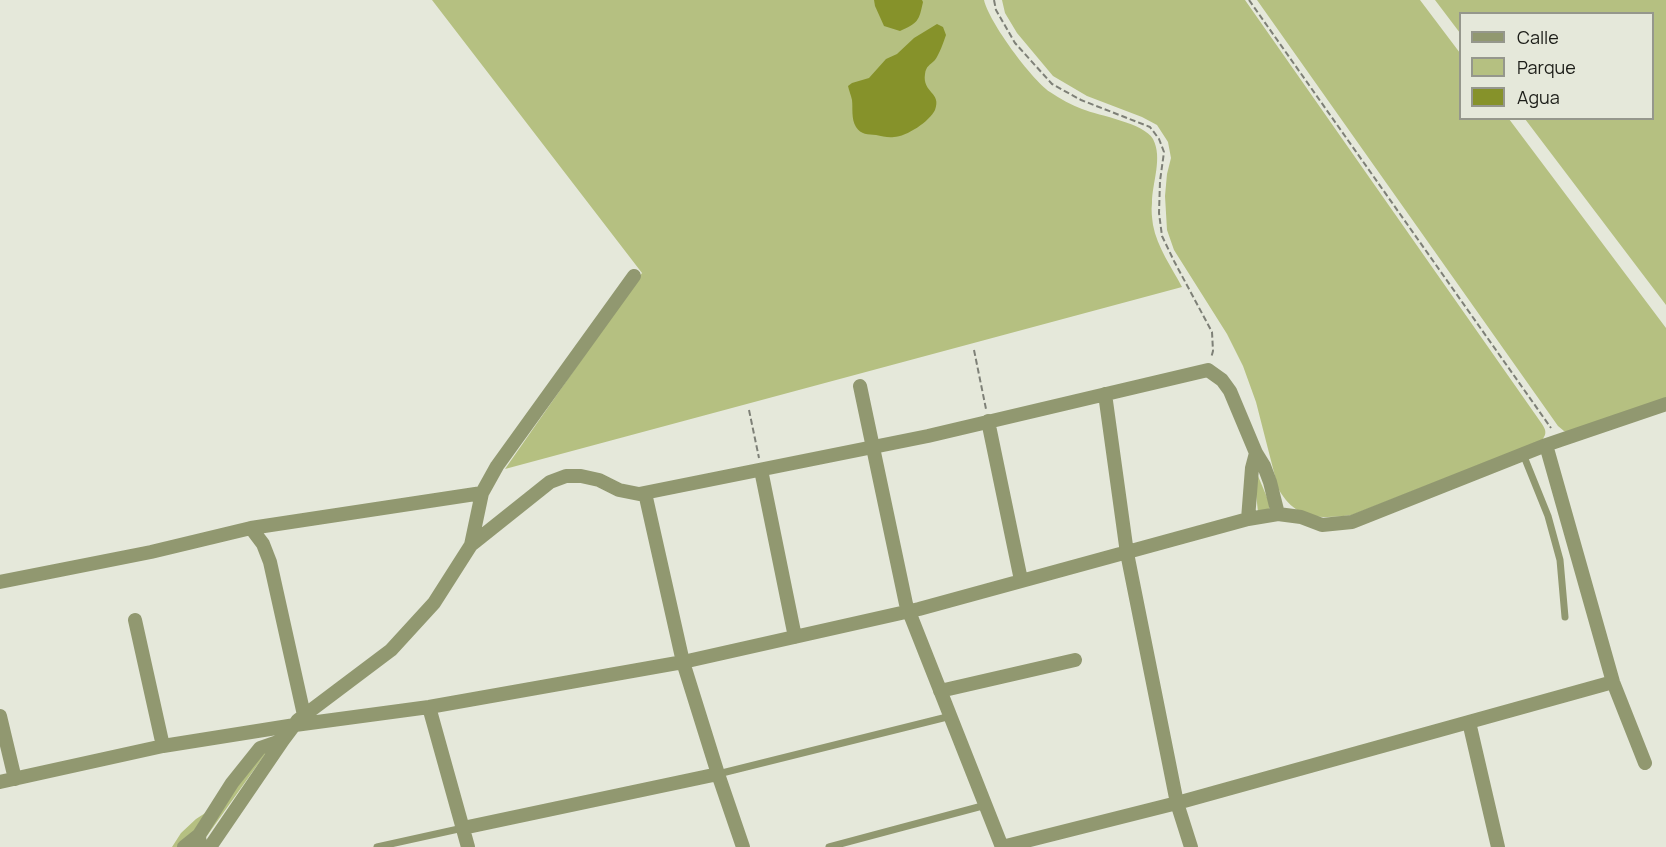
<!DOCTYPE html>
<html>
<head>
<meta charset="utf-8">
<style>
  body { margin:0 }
  #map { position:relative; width:1666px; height:847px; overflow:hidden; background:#e5e8da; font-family:Manrope,sans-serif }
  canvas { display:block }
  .legend { position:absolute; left:1459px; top:12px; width:195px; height:108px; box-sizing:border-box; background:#e5e8da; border:2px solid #95978c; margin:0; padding:8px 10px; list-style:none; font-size:18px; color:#1c1d18 }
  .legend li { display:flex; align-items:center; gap:12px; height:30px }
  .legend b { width:30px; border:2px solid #95978c }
</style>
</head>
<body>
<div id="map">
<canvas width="1666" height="847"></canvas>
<ul class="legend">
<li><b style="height:8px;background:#919870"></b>Calle</li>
<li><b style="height:16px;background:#b5c081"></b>Parque</li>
<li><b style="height:16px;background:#86922a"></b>Agua</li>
</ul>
</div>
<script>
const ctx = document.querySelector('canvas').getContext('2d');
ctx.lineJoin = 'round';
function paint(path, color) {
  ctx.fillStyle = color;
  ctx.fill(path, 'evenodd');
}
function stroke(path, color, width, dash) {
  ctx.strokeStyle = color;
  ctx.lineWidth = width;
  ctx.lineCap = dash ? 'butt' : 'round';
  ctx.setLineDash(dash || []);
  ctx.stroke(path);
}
const green = new Path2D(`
  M432,0H984C989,22 1031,79 1050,92C1060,99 1072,105 1082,109C1100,116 1144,123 1153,139C1163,158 1152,183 1152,203C1151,210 1152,218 1153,225C1157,247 1172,268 1182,287L505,469L642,273Z
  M1002,0H1245L1542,424C1546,430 1547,434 1542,440L1352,515C1320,519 1295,520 1278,488L1256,402L1243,366L1227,334L1174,250L1167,230L1165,196L1167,174L1171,158L1168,142L1157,125L1142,117L1087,96L1053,76L1017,33L1005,13Z
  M1257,0H1420L1460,53V118L1509,119L1666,328V399L1568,432L1564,431L1558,426Z
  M1435,0H1666V305L1525,119L1652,118V14H1460V33Z
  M1254,475L1258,476L1269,502V509L1258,512Z
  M273,743L199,847H172L181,833L196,819L213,808Z`);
const water = new Path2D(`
  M874,0H922L923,2C919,21 918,23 900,31L884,26L875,6Z
  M937,24L943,27L946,35C944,41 939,55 935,60C930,65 926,66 925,74C922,93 942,92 935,110C930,121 906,137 894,137C888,138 882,136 876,135C868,134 861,135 856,127C851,119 853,108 852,100C851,95 849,91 848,86L852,83L869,78L886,59L897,54L914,38Z`);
const path = new Path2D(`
  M994,0L996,10L1015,43L1052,84L1081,100L1150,127L1159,139L1164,152L1160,181L1159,213L1162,236L1174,261L1212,332L1213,351L1211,358
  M1249,0L1551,428
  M974,350L986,409
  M749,410L759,458`);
const lane = new Path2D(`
  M1523,454L1548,516L1560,560L1565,617
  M718,774L951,716
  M377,847L463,828
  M829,847L986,805`);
const street = new Path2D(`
  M860,386L906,604L1002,847
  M1105,394L1127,553L1177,803L1191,847
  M988,421L1021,580
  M1546,445L1613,682L1645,763
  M761,470L795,637
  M645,493L683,662L718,774L743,847
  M1248,519L1252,468L1256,453
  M251,528L263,544L270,562L304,715
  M471,545L550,482L566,476H581L599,480L619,490L639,494L928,436L1208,370L1222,380L1230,391L1256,453L1264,466L1270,482L1278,514
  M0,582L151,552L251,528L482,493
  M135,620L163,746
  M940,691L1075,660
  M429,707L468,847
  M0,716L15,779
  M1469,722L1498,847
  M0,782L163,746L295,725L429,707L683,662L919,609L1248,519L1278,514L1301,517L1322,525L1352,522L1546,445L1666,404
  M463,828L718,774
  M184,847L199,835
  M200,847L199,835L232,783L260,748L283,740
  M210,847L283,740L298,720L391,650L434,603L471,545L482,493L497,466L634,276
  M1002,847L1177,803L1613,682`);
paint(green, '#b5c081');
paint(water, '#86922a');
stroke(path, '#7e8077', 2, [6, 3]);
stroke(lane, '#919870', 7);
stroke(street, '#919870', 14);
</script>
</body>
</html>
